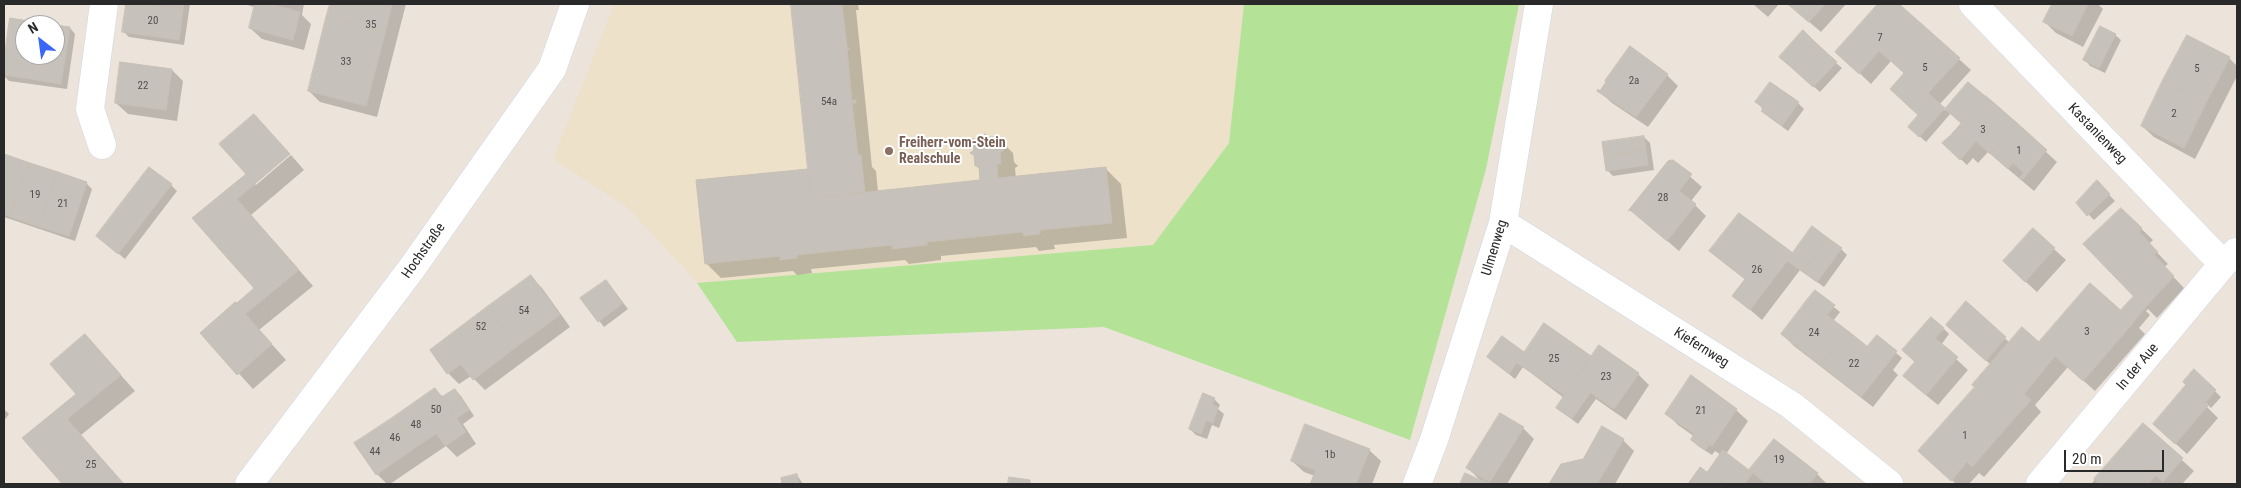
<!DOCTYPE html>
<html>
<head>
<meta charset="utf-8">
<style>
  body { margin:0 }
  #map { position:relative; width:2241px; height:488px; overflow:hidden; background:#ece4db; font-family:"Roboto Condensed",sans-serif }
  canvas { display:block }
  .frame { position:absolute; inset:0; border:5px solid #292929; pointer-events:none }
  .north { position:absolute; left:15px; top:15px; width:50px; height:50px; box-sizing:border-box; background:#fff; border:1px solid #a9a9a9; border-radius:50%; rotate:330deg; font-size:14px; font-weight:700; line-height:20px; text-align:center; color:#292929 }
  .north::after { content:''; display:block; margin:auto; width:18px; height:22px; background:#3a66f9; clip-path:polygon(50% 0,100% 100%,50% 72%,0 100%) }
  .scale { position:absolute; left:2064px; top:450px; width:100px; height:22px; box-sizing:border-box; border:2px solid #292929; border-top:0; padding-left:6px; font-size:15px; line-height:18px; white-space:nowrap; color:#292929; -webkit-text-stroke:4px #fff; paint-order:stroke }
</style>
</head>
<body>
<div id="map">
<canvas width="2241" height="488"></canvas>
<div class="frame"></div>
<div class="north">N</div>
<div class="scale">20 m</div>
</div>
<script>
const ctx = document.querySelector('canvas').getContext('2d');
ctx.lineJoin = 'round';
function paint(path, color) {
  ctx.fillStyle = color;
  ctx.fill(path, 'evenodd');
}
function stroke(path, color, width, dash) {
  ctx.strokeStyle = color;
  ctx.lineWidth = width;
  ctx.lineCap = dash ? 'butt' : 'round';
  ctx.setLineDash(dash || []);
  ctx.stroke(path);
}
function write(font, color, halo, rows, align = 'center') {
  ctx.font = font + ' "Roboto Condensed",sans-serif';
  ctx.lineWidth = 4;
  ctx.setLineDash([]);
  ctx.textBaseline = 'middle';
  ctx.strokeStyle = halo;
  ctx.fillStyle = color;
  for (const [text, x, y, turn = 0] of rows) {
    ctx.save();
    ctx.translate(x, y);
    ctx.rotate((+turn || 0) * Math.PI / 180);
    ctx.textAlign = isNaN(turn) ? turn : align;
    if (halo) ctx.strokeText(text, 0, 0);
    ctx.fillText(text, 0, 0);
    ctx.restore();
  }
}
const education = new Path2D(`
  M614,4H1244L1229,143L1153,245L697,283L628,208L553,159Z`);
const green = new Path2D(`
  M1244,4H1519L1486,169L1410,440L1104,327L737,342L697,283L1153,245L1229,143Z`);
const shadow = new Path2D(`
  M127,4H190L184,45L129,37L123,31Z
  M245,4H304L302,15L311,24L304,50L262,39L250,28L256,8Z
  M331,4H406L377,117L320,102L309,91Z
  M792,4H863L858,5L859,10H856L872,167L876,171L878,192L982,181L981,170L976,166L988,138H998L1013,153L1014,162L1018,166L1015,168L1016,178L1106,169L1121,184L1127,238L1054,245L1055,249L1039,251L1036,247L941,256V260L909,264L905,260L811,269L812,273L797,275L793,271L721,278L706,263L698,181L809,170Z
  M1753,4H1779L1768,17Z
  M1788,4H1846L1821,32Z
  M1880,4H1898L1971,70L1939,105L1945,110L1968,84L1986,97L2057,162L2034,191L1988,152L1978,163L1973,158L1967,165L1944,143L1962,123L1951,113L1926,142L1915,132L1919,115L1903,100L1905,74L1891,61L1871,84L1837,52Z
  M2053,4H2098L2103,9L2083,47L2056,33L2044,21Z
  M11,19L49,25H25V55H55V26L70,28L75,34L67,89L9,81L4,76Z
  M2115,35L2121,40L2105,73L2090,66L2085,60Z
  M2229,58L2237,66V76L2195,159L2154,137L2142,126Z
  M1787,63H1836L1842,68L1820,92Z
  M172,70L183,81L177,121L128,114L116,103Z
  M1667,75L1678,86L1648,127L1612,103L1600,92Z
  M1757,102L1798,103L1804,109L1788,131L1769,117Z
  M1644,137L1650,143L1654,170L1613,176L1607,170Z
  M4,155L86,183L92,189L75,241L4,217Z
  M291,155L304,170L251,215L313,286L259,330L286,360L253,389L202,333L256,288L194,218L254,183L256,185Z
  M1672,161L1702,187L1691,201L1706,216L1679,251L1630,209L1643,192L1644,193Z
  M2097,182L2115,201L2094,220L2077,203Z
  M171,185L177,191L125,259L97,236Z
  M2121,209L2153,240L2149,244L2168,264L2164,267L2184,288L2157,318L2148,309L2146,311L2150,315L2139,328L2145,334L2095,391L2068,367L2035,405L2041,412L1984,477L1979,473L1969,484H1956L1920,451L1976,388L1991,365L1948,325L1966,303L2010,343L2039,344L2126,316L2135,296Z
  M2033,230L2066,260L2037,292L2016,273Z
  M1841,249L1847,255L1824,287L1800,270L1762,320L1734,296L1746,280L1711,251L1793,255Z
  M531,277L542,288L570,327L485,390L471,376L459,384L448,373Z
  M606,281L628,309L604,327L582,299Z
  M1815,292L1840,312L1833,321L1868,349L1877,337L1902,358L1893,370L1898,375L1873,407L1794,346L1782,334Z
  M1544,325L1592,357L1638,374L1649,385L1626,420L1596,399L1578,424L1557,408L1564,398L1523,367L1515,379L1488,357L1502,338L1525,353Z
  M1944,329L1949,334L1941,345L1968,370L1938,405L1916,387L1917,362L1909,356Z
  M85,335L135,391L81,435L124,484H64L24,438L78,394Z
  M2194,371L2221,397L2211,408L2204,401L2203,403L2218,418L2187,454L2154,424L2188,385Z
  M435,389L444,398L455,390L461,396L474,416L463,424L476,444L457,457L446,446L390,484H387L377,474Z
  M1718,397L1736,410L1748,421L1726,454L1749,471L1817,474L1827,484H1689L1701,469L1707,474L1721,455L1715,451L1712,455L1698,446L1692,440L1695,437L1678,425L1666,413Z
  M1214,399L1220,405L1218,409L1224,414L1219,428L1212,425L1207,439L1196,435L1190,429Z
  M4,409L9,414L4,421Z
  M2143,425L2194,471L2182,484H2091Z
  M1523,428L1534,439L1507,484H1461L1465,475L1481,481L1467,467Z
  M1623,440L1634,451L1615,484H1551L1562,465L1584,461Z
  M1369,450L1381,461L1372,484H1312L1315,476L1304,472L1292,461Z
  M797,475L803,484H783L782,479Z`);
const building = new Path2D(`
  M126,4H145L183,9L179,40L122,32Z
  M145,4H184L183,9Z
  M255,4H270L300,12L293,40L249,28Z
  M330,4H392L385,33L326,18Z
  M791,4H842L847,47L850,49H847L852,101L856,100V103H852L858,155H861L865,193L811,198Z
  M1788,4H1825L1809,22Z
  M1878,4H1899L1924,26L1892,62L1879,51L1859,74L1835,52Z
  M2052,4H2088L2072,36L2043,22Z
  M10,18L41,23L40,25H25V55H36L32,79L4,75V59Z
  M326,18L385,33L366,106L308,91Z
  M41,23L70,27L61,84L32,79L36,55H55V25H40Z
  M1924,26L1960,58L1928,93L1933,98L1918,115L1890,89L1904,73L1892,62Z
  M2100,26L2116,34L2099,68L2083,60Z
  M1803,30L1815,42L1792,68L1779,57Z
  M2187,35L2230,57L2206,103L2163,80Z
  M1815,42L1837,62L1813,87L1792,68Z
  M1630,46L1668,74L1636,117L1597,91L1598,89L1600,91L1606,82L1605,81Z
  M120,62L172,69L166,110L115,103Z
  M2163,80L2206,103L2184,148L2141,126Z
  M1770,82L1799,102L1782,126L1761,111L1764,108L1755,102Z
  M1968,82L1985,96L1982,100L1980,97L1969,108L1972,111L1961,123L1945,109Z
  M1986,96L2017,123L1990,154L1976,141L1966,153L1949,137L1972,111L1969,108L1980,97L1982,100Z
  M1933,98L1945,108L1919,137L1908,127Z
  M254,114L290,154L237,199L263,229L229,260L192,218L246,174L219,144Z
  M2017,123L2047,150L2022,180L2019,178L2024,173L2013,163L2008,169L1990,153Z
  M985,134L989,137H999L1000,147L1004,150L1000,153L1001,164H997L998,178L1106,167L1112,223L1040,230V234L1024,236L1023,232L927,242V245L892,249V245L797,255V258L780,260V256L705,264L696,180L808,169L811,198L980,180L979,166H975L974,155L970,153L974,150L972,139L982,138Z
  M1644,136L1646,150L1604,156L1602,142Z
  M1949,137L1966,153L1960,160L1942,143Z
  M1646,150L1648,165L1606,171L1604,156Z
  M4,154L30,163L11,217L4,214Z
  M1673,160L1692,174L1679,191L1696,204L1667,241L1630,210L1628,211L1668,161Z
  M30,163L58,172L40,227L11,217Z
  M149,167L172,184L118,254L96,236Z
  M58,172L87,182L69,236L40,227Z
  M2097,180L2110,194L2087,216L2076,203Z
  M2121,208L2142,228L2139,232L2158,252L2154,255L2174,276L2145,308L2083,244Z
  M1739,213L1793,253L1750,310L1732,296L1745,279L1709,251Z
  M1812,226L1828,238L1803,272L1787,261Z
  M2033,228L2055,248L2025,282L2003,261Z
  M263,229L299,270L245,314L272,344L237,375L200,333L235,302L237,303L254,288L229,260Z
  M1828,238L1842,248L1817,282L1803,272Z
  M531,275L560,315L516,347L487,307Z
  M606,280L623,303L598,322L580,298Z
  M2090,283L2134,322L2083,381L2039,342Z
  M1815,290L1835,305L1827,315L1807,300Z
  M2134,296L2145,308L2134,321L2121,310Z
  M1807,300L1848,331L1821,366L1781,334Z
  M1966,301L2006,337L1986,361L1946,325Z
  M487,307L516,347L473,380L461,364L447,374L430,350Z
  M1931,317L1944,328L1915,362L1902,350Z
  M1544,323L1591,356L1564,395L1517,363Z
  M2022,327L2055,356L2024,394L1990,364Z
  M1848,331L1888,363L1861,397L1821,366Z
  M85,334L121,375L67,419L93,449L59,480L22,438L76,394L50,364Z
  M1877,335L1897,351L1888,363L1867,347Z
  M1502,336L1524,352L1509,374L1487,357Z
  M1935,338L1958,357L1926,395L1903,376Z
  M1599,345L1639,373L1614,409L1574,381Z
  M1990,364L2031,400L2012,421L1972,385Z
  M2194,369L2216,390L2205,403L2183,382Z
  M1691,375L1737,409L1712,446L1665,414Z
  M1574,381L1590,393L1572,419L1556,408Z
  M2186,385L2208,406L2175,444L2153,424Z
  M435,388L466,432L445,446L415,402Z
  M1974,388L2012,421L1972,467L1967,462L1951,481L1918,451Z
  M455,389L469,410L457,418L442,397Z
  M1203,393L1215,398L1212,405L1218,407L1213,423L1206,420L1201,434L1189,429Z
  M415,402L437,433L416,447L395,416Z
  M1500,413L1524,427L1490,482L1466,468Z
  M395,416L416,447L396,461L374,430Z
  M2143,423L2183,458L2163,482L2123,446Z
  M1305,424L1370,449L1356,484H1310L1316,470L1291,461Z
  M1602,426L1624,439L1597,484H1549L1561,464L1583,459Z
  M374,430L396,461L376,475L354,443Z
  M1694,434L1709,445L1705,450L1691,440Z
  M1774,439L1818,473L1809,484H1767L1749,470Z
  M2123,446L2156,475L2148,484H2100L2094,479Z
  M93,449L124,484H62L59,480Z
  M1723,450L1737,461L1719,484H1688L1700,467L1707,472Z
  M1737,461L1753,473L1744,484H1719Z
  M1465,473L1478,479L1491,484H1460Z
  M797,474L799,484H782L781,478Z
  M1009,477L1030,480V484H1008Z`);
const minor = new Path2D(`
  M1973,4L2223,264
  M102,145L90,109L104,4
  M1503,223L1791,405L1889,484
  M249,484L412,268L552,69L575,4
  M1417,484L1434,440L1503,223L1539,4
  M2040,484L2223,264L2236,252`);
const markers = [
  [889,151,5,"#8d6e63"]
];
const numberNames = [
  ["20",153,21],
  ["35",371,25],
  ["7",1880,38],
  ["33",346,62],
  ["5",1925,68],
  ["5",2197,69],
  ["2a",1634,81],
  ["22",143,86],
  ["54a",829,102],
  ["2",2174,114],
  ["3",1983,130],
  ["1",2019,151],
  ["19",35,195],
  ["28",1663,198],
  ["21",63,204],
  ["26",1757,270],
  ["54",524,311],
  ["52",481,327],
  ["3",2087,332],
  ["24",1814,333],
  ["25",1554,359],
  ["22",1854,364],
  ["23",1606,377],
  ["50",436,410],
  ["21",1701,411],
  ["48",416,425],
  ["1",1965,436],
  ["46",395,438],
  ["44",375,452],
  ["1b",1330,455],
  ["19",1779,460],
  ["25",91,465]
];
const streetNames = [
  ["Kastanienweg",2097,134,46],
  ["Ulmenweg",1495,248,-73],
  ["Hochstraße",424,251,-55],
  ["Kiefernweg",1701,348,32],
  ["In der Aue",2138,367,-50]
];
const educationNames = [
  ["Freiherr-vom-Stein",899,143],
  ["Realschule",899,159]
];
paint(education, '#ede1ca');
paint(green, '#b4e297');
paint(shadow, '#0003');
paint(building, '#c7c1bb');
stroke(building, '#c7c0b5', 1);
stroke(minor, '#d0d5e2', 29);
stroke(minor, '#fff', 28);
for (const [x, y, r, color] of markers) {
  const dot = new Path2D();
  dot.arc(x, y, r, 0, 2 * Math.PI);
  ctx.fillStyle = color;
  ctx.fill(dot);
  stroke(dot, '#fff', 2);
}
write('11px', '#504f4e', null, numberNames);
write('14px', '#292929', '#fff', streetNames);
write('bold 14px', '#785e54', '#fff', educationNames, 'left');
</script>
</body>
</html>
